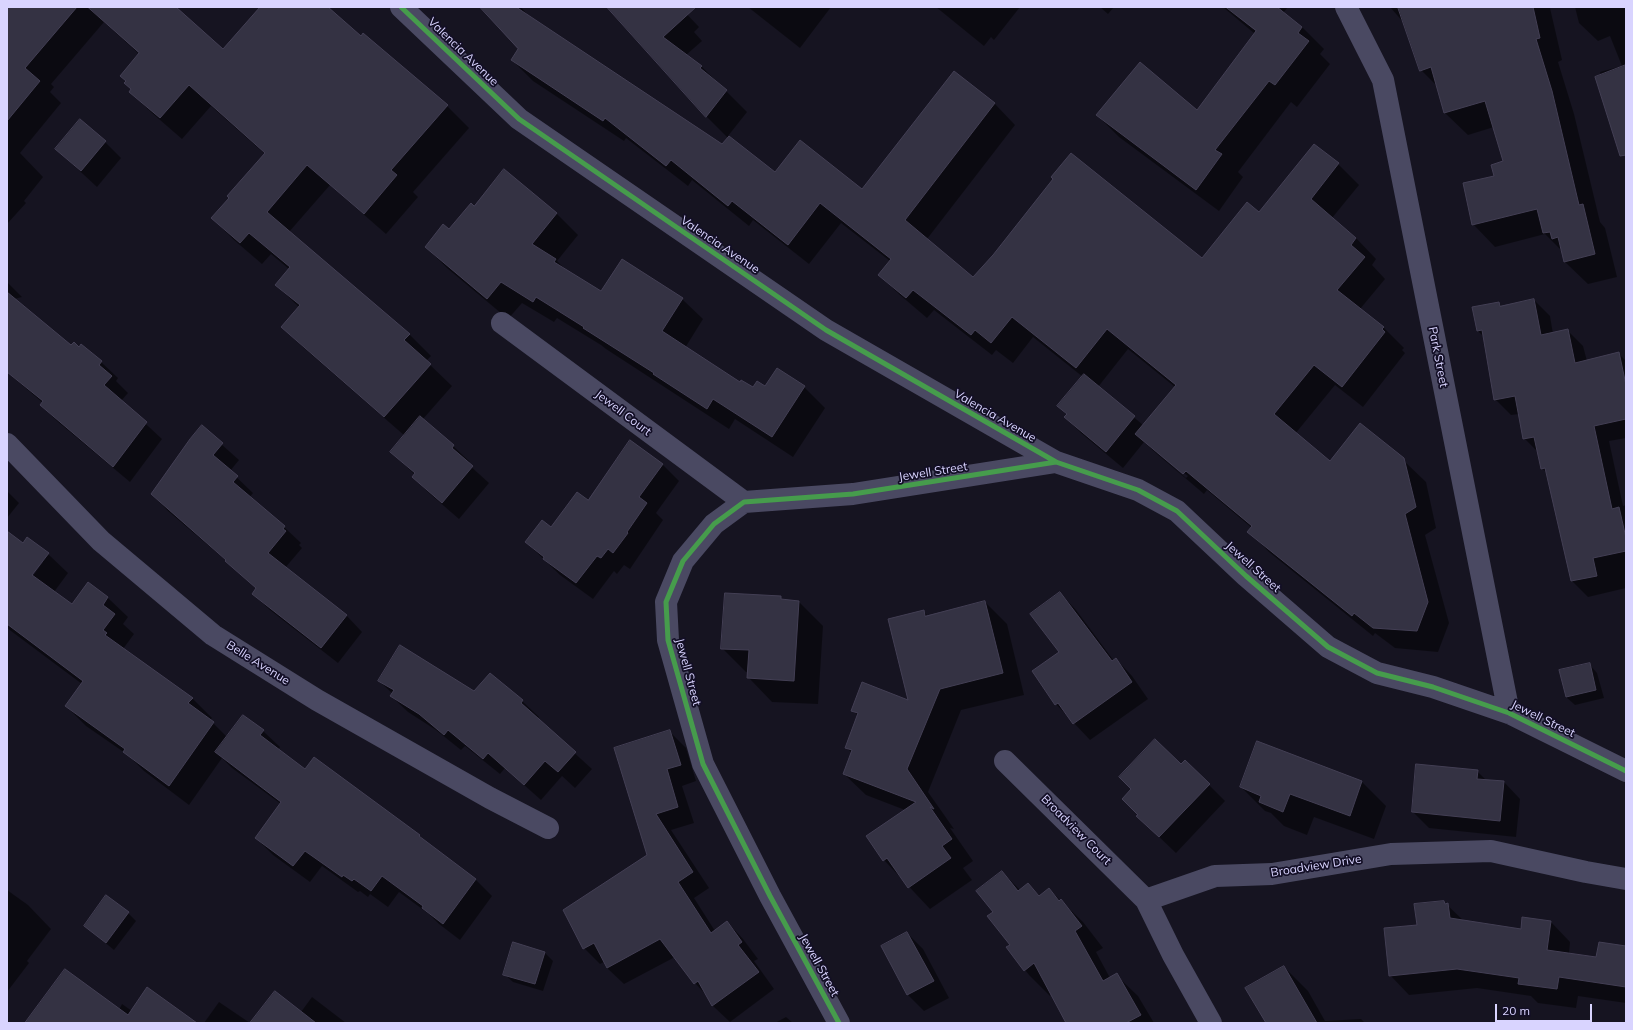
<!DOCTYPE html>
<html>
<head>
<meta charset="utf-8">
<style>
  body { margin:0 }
  #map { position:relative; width:1633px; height:1030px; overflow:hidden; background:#161421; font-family:Mulish,sans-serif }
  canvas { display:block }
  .frame { position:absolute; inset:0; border:8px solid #d9d4ff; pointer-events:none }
  .scale { position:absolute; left:1495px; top:1004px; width:97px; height:18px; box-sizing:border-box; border:2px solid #d9d4ff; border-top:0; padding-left:5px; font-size:12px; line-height:14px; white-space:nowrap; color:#d9d4ff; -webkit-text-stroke:3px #130f26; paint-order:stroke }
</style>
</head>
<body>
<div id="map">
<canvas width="1633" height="1030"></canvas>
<div class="frame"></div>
<div class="scale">20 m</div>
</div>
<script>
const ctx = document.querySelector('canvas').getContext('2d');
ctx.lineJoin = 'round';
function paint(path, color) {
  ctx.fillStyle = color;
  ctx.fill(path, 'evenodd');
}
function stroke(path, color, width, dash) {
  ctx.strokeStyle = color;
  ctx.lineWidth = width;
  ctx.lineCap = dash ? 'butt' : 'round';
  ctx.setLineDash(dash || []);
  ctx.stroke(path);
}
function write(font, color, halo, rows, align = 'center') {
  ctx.font = font + ' Mulish,sans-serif';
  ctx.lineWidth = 3.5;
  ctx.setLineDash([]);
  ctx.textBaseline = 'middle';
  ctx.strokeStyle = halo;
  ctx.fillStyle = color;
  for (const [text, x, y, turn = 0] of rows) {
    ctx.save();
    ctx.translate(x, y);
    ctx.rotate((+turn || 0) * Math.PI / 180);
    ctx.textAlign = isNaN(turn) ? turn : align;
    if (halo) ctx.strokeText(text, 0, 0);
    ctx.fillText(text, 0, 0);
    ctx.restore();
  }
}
const shadow = new Path2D(`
  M15,7H175L223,50L262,7H327L361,37L363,34L447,106L469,128L413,192L418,197L386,234L330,185L289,232L409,334L431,356L426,361L452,386L423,419L453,446L470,462L468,464L489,483L459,519L429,493L413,477L415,475L392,452L405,436L304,348L282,327L299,307L276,285L289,269L271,254L262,264L234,240L212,218L230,198L265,154L211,106L182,139L152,113L130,92L132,90L139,54L104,22L51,84L54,87L50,92L61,103L20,153L43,177L24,201L26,203L7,224V16Z
  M481,7H521L530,18L722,146L728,138L706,116L608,7H680L699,27L694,32L702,41L686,55L701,66L747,112L728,136L776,174L863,191L954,73L995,104L1015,125L927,239L973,279L1203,259L1259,213L1314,145L1338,164L1359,185L1332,218L1356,238L1376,259L1372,265L1385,279L1360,309L1383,327L1404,348L1402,350L1405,353L1363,407L1335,385L1295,434L1330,462L1404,461L1426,482L1436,528L1425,535L1449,623L1438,652L1395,648L1375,633L1373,636L1269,552L1249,531L1252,528L1207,490L1204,494L1157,454L1144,442L1123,468L1081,433L1065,417L1067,415L1059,406L1083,377L1033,337L1013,363L996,350L992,355L934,310L927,318L900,295L879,275L890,261L841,223L809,264L753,220L749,226L692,180L688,186L626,138L624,141L533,81L512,60L519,49ZM1128,349L1175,387L1143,425L1098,387ZM1157,451L1188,476L1186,478L1157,453Z
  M748,7H831L800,48Z
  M936,7H1020L994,40L991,37L984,46Z
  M1100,7H1114L1108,14Z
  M1223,7H1288L1283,13L1302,27L1324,49L1320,54L1330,64L1297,107L1291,102L1238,172L1243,177L1219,211L1119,137L1097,115L1197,111L1255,34Z
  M1390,7H1548L1550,8L1562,60L1558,62L1574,114L1600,222L1605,228L1617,277L1588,284L1565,262L1563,252L1545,234L1495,247L1473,224L1495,176L1504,162L1494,127L1468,135L1445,113L1438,87L1421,70L1404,23Z
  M1575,7H1626V133L1600,72L1622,66L1610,36L1598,41L1579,23Z
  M105,142L121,158L97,187L56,149Z
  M504,171L557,214L578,235L557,261L567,271L602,293L682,299L703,319L685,348L740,383L753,388H765L777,369L804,387L825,408L793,457L735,419L729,429L606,349L601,345L557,318L554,322L522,303L508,319L447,268L426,247L450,230L474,207Z
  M7,282L22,297L14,299L71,346L79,348L81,346L101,362L118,378L116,381L128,393L121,401L162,439L130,482L57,421L41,405L43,403L7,372Z
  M1534,300L1550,316L1553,334L1567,330L1583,346L1587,361L1618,353L1626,361V438L1609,441L1623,506L1626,505V588L1588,597L1572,581L1547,473L1542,468L1539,453L1524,438L1519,414L1511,415L1495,399L1484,337L1478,331L1473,307L1499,303L1503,307Z
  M202,427L239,460L230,471L253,493L249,498L284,527L301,543L299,545L302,548L285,568L346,615L362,632L338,663L270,610L253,594L257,589L229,563L168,511L152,494Z
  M662,464L679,481L656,513L663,520L630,569L624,565L617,574L614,571L593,599L560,575L526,542L551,528L588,501Z
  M7,491L19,503L7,518Z
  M7,532L23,544L48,554L68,573L54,592L72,606L88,584L108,598L128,617L123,624L134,634L123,649L192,698L212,718L210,720L227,737L243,716L263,731L280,747L278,750L306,770L314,759L420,836L429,845L476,880L492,896L460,940L439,924L429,914L399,892L388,907L370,894L368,897L360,891L358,892L322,866L310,882L273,855L256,838L281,804L232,768L222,758L189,805L144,771L128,755L86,726L66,706L82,684L7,628ZM42,561L43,562L30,580L28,579Z
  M1060,593L1076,610L1114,661L1116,659L1132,676L1148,699L1090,740L1056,704L1060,652Z
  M780,597L784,601L799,602L823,626L818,704L772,702L749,678V672H746L722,648Z
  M985,602L1007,624L1024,695L961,710L928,792L954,829L950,828L973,861L963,868L972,880L930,909L884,860L905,810L866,795L844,774L852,753L846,747L858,716L853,710L910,702L923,611L928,616Z
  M1589,664L1597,673L1604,698L1575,705L1566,697Z
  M379,681L474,693L522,701L539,717L537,719L592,769L575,788L562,776L541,800L505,768L500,774L465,746L461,750L436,730L408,712L391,696L393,694Z
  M669,731L686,748L696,781L682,786L694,823L671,830L709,888L694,898L715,931L727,922L743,939L758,959L754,961L774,989L730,1022L713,1006L708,997L695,983L675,957L624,984L607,968L604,962L600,964L584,948L649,855Z
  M1258,743L1362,782L1386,806L1374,839L1314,817L1307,835L1284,826L1271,813L1265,811L1241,787Z
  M1181,766L1209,785L1225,801L1176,853L1154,832Z
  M1477,771L1487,781L1504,782L1520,799L1516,837L1429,828L1413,812Z
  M1002,872L1020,890L1028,884L1040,896L1049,889L1061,901L1083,922L1103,948L1096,952L1110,978L1116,975L1138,996L1154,1023H1067L1051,993L1050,996L1029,975L1008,948L1011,945L994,912Z
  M7,890L28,905L51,929L27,961L29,963L7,992Z
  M1444,902L1465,922L1522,930L1523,918L1551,922L1570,942L1569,954L1597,958L1626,947V1003L1578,996L1576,1008L1538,1003L1531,996L1477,988L1409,995L1390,975L1418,926Z
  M128,913L136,921L114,950L85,926Z
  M907,933L923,949L949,998L924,1011L908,995L882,947Z
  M545,953L553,961L543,991L513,982L504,974Z
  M1284,967L1308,991L1325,1021L1361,1019L1365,1023H1267Z
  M312,997L346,1023H252L301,1012Z
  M219,1002L250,1023H204Z
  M122,1004L132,1011L195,1023H31L119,1010Z
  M786,1017L793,1023H775Z`);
const building = new Path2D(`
  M7,7H77L25,68L40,81L7,121Z
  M88,7H176L223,49L260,7H328L361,36L363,33L448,105L391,170L397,175L364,214L307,165L267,212L410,334L404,340L431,364L384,417L281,327L300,305L275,285L290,267L249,233L240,243L211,218L229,198L227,196L265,153L189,85L160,118L129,92L131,89L124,83L126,81L120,76L139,53Z
  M480,7H516L722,144L729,136L775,172L800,140L862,189L954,71L995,103L905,220L973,277L993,255L1053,179L1051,177L1071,153L1202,258L1247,202L1259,212L1314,144L1339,163L1311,199L1356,238L1351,245L1365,257L1337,290L1384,327L1382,329L1385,332L1342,387L1314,365L1274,414L1330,461L1360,423L1404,458L1416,507L1405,514L1428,602L1417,631L1373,628L1354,613L1352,616L1247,532L1252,526L1186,471L1183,474L1135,434L1176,385L1107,329L1076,368L1012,317L991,343L975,330L971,335L913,290L906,298L878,275L891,259L820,203L788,245L732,201L728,206L671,160L666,166L605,118L603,121L511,60L518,49Z
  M607,7H696L663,37L702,66L700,68L727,90L706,117Z
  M1226,7H1277L1302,27L1298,33L1309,41L1275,85L1269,81L1215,150L1222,154L1196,190L1096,115L1140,62L1197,110L1256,31Z
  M1398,7H1533L1540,38L1536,39L1552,91L1579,205L1583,204L1595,254L1564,262L1558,237L1552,239L1550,232L1543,233L1537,209L1472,225L1463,183L1494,176L1491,165L1503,161L1485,101L1444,113L1431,67L1420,71Z
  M1626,65V155L1620,156L1595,77Z
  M80,119L106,141L81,171L55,149Z
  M504,169L557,213L532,244L556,259L554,262L601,291L622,259L683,298L662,331L740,382L741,380L753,387L757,381L765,386L777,368L805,386L772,437L713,399L707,409L653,374L654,373L583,328L584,327L536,297L533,302L501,282L487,299L425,247L443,224L449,229L471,203L474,206Z
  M7,292L71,345L74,342L79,347L81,344L102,361L99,365L112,376L104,385L147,422L113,467L40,405L43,401L7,372Z
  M1534,299L1541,335L1568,329L1575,363L1619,352L1626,385V419L1594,426L1612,509L1619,507L1626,538V551L1593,558L1597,576L1571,581L1545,468L1541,469L1534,437L1523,439L1515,396L1494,400L1482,330L1477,331L1472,307L1499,302L1500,306Z
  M1084,374L1135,416L1106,452L1064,417L1067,414L1057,406Z
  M420,416L454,445L452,448L473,466L442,503L412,477L415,473L390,452Z
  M202,425L223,443L213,455L238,476L233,482L285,526L283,529L286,531L268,553L347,615L321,648L252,594L256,588L225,561L226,560L151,494L190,439Z
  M630,440L663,464L639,497L647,503L627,532L628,533L613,553L608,549L601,558L597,556L576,583L543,559L544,557L525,542L542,520L551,527L577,492L588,500Z
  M7,531L23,543L27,537L49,553L32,575L72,604L88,582L108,597L103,605L115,614L103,630L107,633L105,635L193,698L188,703L214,722L169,786L123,752L125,749L65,706L83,681L7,624Z
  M1060,592L1112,661L1116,658L1132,682L1073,724L1058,703L1055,705L1032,671L1059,652L1030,614Z
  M725,593L781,596V599L799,601L794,681L747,678L749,650L721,649Z
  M985,601L1003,673L940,689L907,769L934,809L930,807L952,839L942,846L951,858L908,888L887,858L883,861L866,836L916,802L843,774L852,750L845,748L858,713L851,711L862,682L908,700L888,619L924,610L925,616Z
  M400,645L474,691L490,673L523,700L521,703L576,752L558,772L545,761L524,785L488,753L483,759L448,730L444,735L419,714L390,696L394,690L378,681Z
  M1590,663L1596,690L1566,697L1559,670Z
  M243,715L264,730L260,735L305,769L314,757L420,835L419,836L476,879L443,924L422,908L423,906L382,876L371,891L354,879L352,881L343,875L342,877L305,851L293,866L255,838L281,802L215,752Z
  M670,730L681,765L667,769L678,807L656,814L693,872L678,882L711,933L727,921L742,942L738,945L759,972L712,1006L698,981L694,984L660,939L607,968L594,943L583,949L563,910L647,855L614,748Z
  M1155,739L1181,764L1185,760L1210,784L1159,837L1136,816L1138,815L1122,799L1131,789L1119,777Z
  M1257,741L1362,781L1350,816L1290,794L1283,812L1259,802L1261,796L1240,787Z
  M1416,764L1478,770L1477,779L1504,781L1500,821L1412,812Z
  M1002,871L1018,891L1028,883L1039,896L1049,888L1059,901L1061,899L1082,926L1075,931L1103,981L1117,973L1141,1015L1126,1023H1066L1034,963L1024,971L1006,947L1010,945L987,916L993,912L976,891Z
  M106,895L129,912L106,943L84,926Z
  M1444,901L1445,904L1448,903L1450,918L1521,929L1522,917L1551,921L1547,950L1596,957L1599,942L1626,946V987L1559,977L1557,989L1518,984L1519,978L1457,969L1389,976L1384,928L1417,925L1414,904Z
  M907,932L934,981L907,995L881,946Z
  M513,942L545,952L535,984L503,975Z
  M1284,966L1317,1023H1266L1245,988Z
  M65,969L128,1015L147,987L197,1023H25Z
  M275,991L316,1023H250Z`);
const minor = new Path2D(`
  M401,7L519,119L826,330L1056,462
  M1346,7L1383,80L1509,713
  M502,323L744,502
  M7,444L101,541L213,635L317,700L490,798L548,828
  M1005,761L1146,900
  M839,1023L770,896L703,764L668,640L666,602L683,561L714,524L744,502L853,494L1056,462L1138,490L1177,511L1246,576L1328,647L1377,673L1433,687L1509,713L1626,771
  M1211,1023L1173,955L1146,900L1215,876L1272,874L1391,854L1491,851L1586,872L1626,879`);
const cycleway = new Path2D(`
  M401,7L519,119L826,330L1056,462
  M839,1023L770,896L703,764L668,640L666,602L683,561L714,524L744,502L853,494L1056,462L1138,490L1177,511L1246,576L1328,647L1377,673L1433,687L1509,713L1626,771`);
const streetNames = [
  ["Valencia Avenue",463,52,44],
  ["Valencia Avenue",720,245,34],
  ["Park Street",1438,357,79],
  ["Jewell Court",623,413,37],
  ["Valencia Avenue",995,416,30],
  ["Jewell Street",933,472,-9],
  ["Jewell Street",1253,567,42],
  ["Belle Avenue",258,663,32],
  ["Jewell Street",688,672,75],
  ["Jewell Street",1543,719,26],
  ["Broadview Court",1076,830,45],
  ["Broadview Drive",1316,866,-9],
  ["Jewell Street",819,965,61]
];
paint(shadow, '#0007');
paint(building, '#343243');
stroke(building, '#433f54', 1);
stroke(minor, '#4a4962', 22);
stroke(cycleway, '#469c4c', 5);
write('12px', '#d9d4ff', '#130f26', streetNames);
</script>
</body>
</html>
